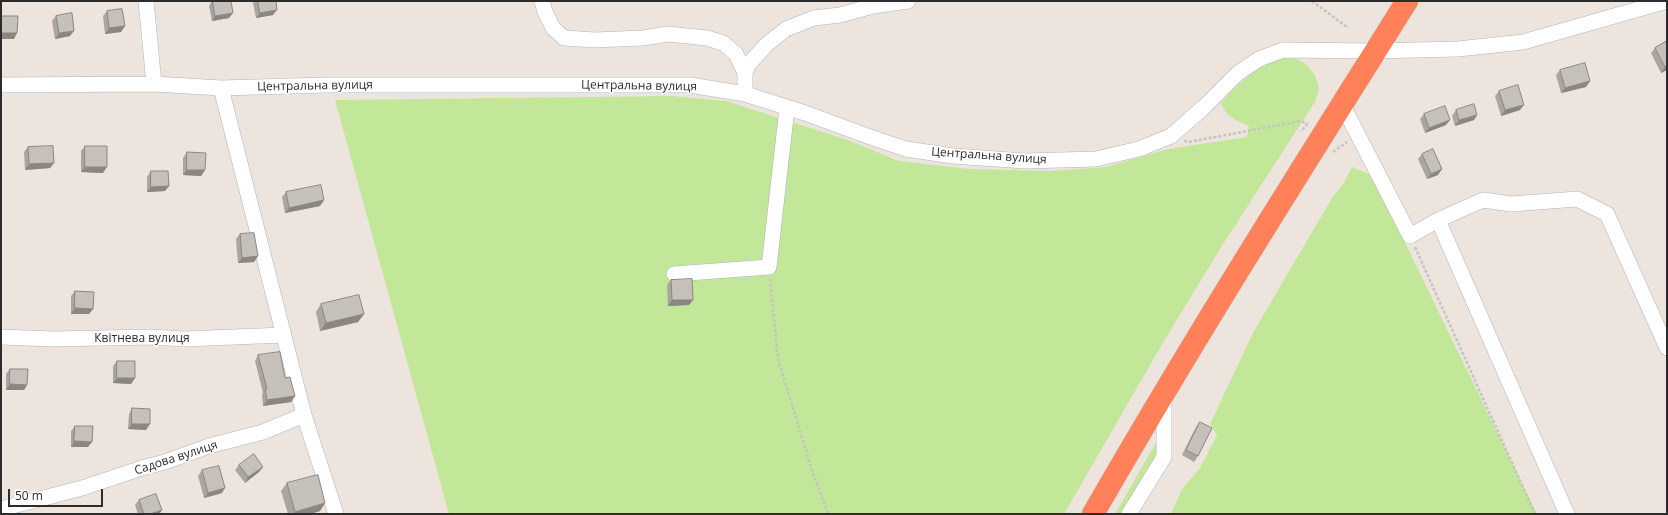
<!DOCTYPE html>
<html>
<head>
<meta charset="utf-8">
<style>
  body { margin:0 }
  #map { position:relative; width:1668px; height:515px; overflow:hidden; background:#eee4de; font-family:"Open Sans",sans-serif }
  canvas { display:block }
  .frame { position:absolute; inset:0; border:2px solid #2c2c2c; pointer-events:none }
  .scale { position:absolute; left:8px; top:489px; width:95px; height:18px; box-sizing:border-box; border:2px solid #2c2c2c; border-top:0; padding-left:5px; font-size:12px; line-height:14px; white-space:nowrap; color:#2c2c2c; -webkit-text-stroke:3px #fff; paint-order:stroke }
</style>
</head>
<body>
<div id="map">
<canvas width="1668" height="515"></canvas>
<div class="frame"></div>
<div class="scale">50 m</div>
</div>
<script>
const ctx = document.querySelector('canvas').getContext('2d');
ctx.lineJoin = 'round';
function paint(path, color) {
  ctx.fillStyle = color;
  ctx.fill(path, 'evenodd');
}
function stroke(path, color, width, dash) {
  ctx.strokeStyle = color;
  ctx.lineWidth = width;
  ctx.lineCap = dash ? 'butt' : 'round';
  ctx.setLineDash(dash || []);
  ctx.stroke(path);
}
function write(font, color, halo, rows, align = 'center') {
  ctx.font = font + ' "Open Sans",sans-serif';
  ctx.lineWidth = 3;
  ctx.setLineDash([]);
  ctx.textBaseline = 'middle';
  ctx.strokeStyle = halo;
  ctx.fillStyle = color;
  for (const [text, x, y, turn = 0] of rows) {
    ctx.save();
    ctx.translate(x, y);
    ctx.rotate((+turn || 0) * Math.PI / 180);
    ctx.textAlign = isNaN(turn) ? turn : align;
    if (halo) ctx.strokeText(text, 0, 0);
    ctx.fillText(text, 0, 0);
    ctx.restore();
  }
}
const green = new Path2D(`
  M1280,58H1295L1306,64L1315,75L1319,88L1316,100L1220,249L1164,341L1064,514H449L335,100L673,96L726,101L848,140L899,161L970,169L1050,171L1106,167L1168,149L1247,137L1249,126C1237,121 1225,116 1221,103C1241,80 1253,70 1280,58Z
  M1352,167L1372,175L1537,514H1171L1182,489L1200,468L1217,435L1210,424L1254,331L1332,198L1344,183Z
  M1156,443L1159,452L1122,514H1115Z`);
const path = new Path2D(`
  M1312,1L1347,27
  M1184,141L1189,142L1301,121L1307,124L1301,132
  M1333,152L1347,142
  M1415,247L1535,514
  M770,279L778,359L812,470L828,514`);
const minor = new Path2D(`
  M146,1L154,84
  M542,1L545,12L553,28L564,38L595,40L643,38L668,34L707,38L723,43L736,54L745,73V94
  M745,73L749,64L766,45L786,29L814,18L840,15L873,6L908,1
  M1,85L154,84L221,88L327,85H690L745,94L805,113L870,137L906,149L953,156L1025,161L1096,159L1139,149L1171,136L1204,107L1238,73L1259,59L1283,50L1375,51L1458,49L1523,42L1667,1
  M221,88L304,415L336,514
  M1342,104L1410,236L1438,220L1483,200L1511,204L1577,199L1607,214L1667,348
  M1438,220L1567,514
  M674,274L769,267L787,108
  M1,337L53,339L150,337L184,339L284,335
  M1,509L82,488L145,467L165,462L209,446L263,432L304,415
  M1129,514L1164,457V395`);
const highway = new Path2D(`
  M1093,514C1193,340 1300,171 1407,1`);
const wall = new Path2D(`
  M212,1H231L229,18L212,21L209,6Z
  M255,1H276L273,15L256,18L253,3Z
  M107,11L125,26L121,32L105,34L103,16Z
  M56,16L70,36L55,39L52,21Z
  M1667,41V70L1661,73L1651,53L1655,48Z
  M1560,70L1590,81L1586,87L1561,93L1556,75Z
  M1499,91L1520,110L1501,116L1495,96Z
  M1456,110L1477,115L1474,120L1455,126L1452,116Z
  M1424,114L1446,125L1425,133L1420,119Z
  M85,146L103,173L81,172V151Z
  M28,147L54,163L50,168L25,170L24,152Z
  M187,152L205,170L201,176L183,175V158Z
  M1422,154L1438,175L1427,179L1418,159Z
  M151,171L169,186L165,191L147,192V177Z
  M286,192L324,200L320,206L285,213L282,197Z
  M240,234L258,256L254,262L238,263L236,239Z
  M671,280L689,305L668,306L667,285Z
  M75,291L93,309L89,314H71V296Z
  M321,304L364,314L358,322L320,331L316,312Z
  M258,355L285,378L295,396L291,402L263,406L262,394L263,393L255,361Z
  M117,361L135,378L131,384L113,383V366Z
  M10,369L27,385L24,390H6V374Z
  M132,408L146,430L128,429L129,414Z
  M1200,422L1198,456L1194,462L1182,455L1196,427Z
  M75,426L88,447H71V431Z
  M239,465L263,467L259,472L245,483L235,470Z
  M202,470L222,493L204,498L198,476Z
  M287,483L325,503L320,511L310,514H288L281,491Z
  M139,500L162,510L159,514H138L135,505Z`);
const shadedWall = new Path2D(`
  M277,10L273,15L256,18L260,13Z
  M233,13L229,18L212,21L215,16Z
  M125,26L121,32L105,34L109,28Z
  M74,31L70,36L55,39L59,33Z
  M1,33H17L14,39H1Z
  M1667,66V70L1661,73L1665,67Z
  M1590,81L1586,87L1561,93L1565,88Z
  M1524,105L1520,110L1501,116L1505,110Z
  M1477,115L1474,120L1455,126L1459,120Z
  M1450,120L1446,125L1425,133L1429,128Z
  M54,163L50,168L25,170L29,164Z
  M85,167H107L103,173L81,172Z
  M1442,169L1438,175L1427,179L1431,174Z
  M187,170H205L201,176L183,175Z
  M169,186L165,191L147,192L151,187Z
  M324,200L320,206L285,213L289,208Z
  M258,256L254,262L238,263L242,258Z
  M672,300H693L689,305L668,306Z
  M75,308L93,309L89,314H71Z
  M364,314L358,322L320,331L326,323Z
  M117,378H135L131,384L113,383Z
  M10,384L27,385L24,390H6Z
  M295,396L291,402L263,406L267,400Z
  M132,424H150L146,430L128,429Z
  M74,441L92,442L88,447H71Z
  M263,467L259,472L245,483L248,477Z
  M225,488L222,493L204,498L208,493Z
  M325,503L320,511L310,514H293L295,512Z
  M162,510L159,514H150Z`);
const building = new Path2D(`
  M213,1H231L233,13L215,16Z
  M258,1H276L277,10L260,13Z
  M122,9L125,26L109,28L107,11Z
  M72,13L74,31L59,33L56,16Z
  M1,16H18L17,33H1Z
  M1667,41V66L1665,67L1655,48Z
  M1585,63L1590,81L1565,88L1560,70Z
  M1518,85L1524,105L1505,110L1499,91Z
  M1474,104L1477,115L1459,120L1456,110Z
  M1445,106L1450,120L1429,128L1424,114Z
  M53,146L54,163L29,164L28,147Z
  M85,146H107V167H85Z
  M1433,149L1442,169L1431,174L1422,154Z
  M187,152L206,153L205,170H187Z
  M151,171H168L169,186L151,187Z
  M321,185L324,200L289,208L286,192Z
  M254,233L258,256L242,258L240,234Z
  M692,279L693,300H672L671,280Z
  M75,291L94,292L93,309L75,308Z
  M359,295L364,314L326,323L321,304Z
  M280,352L285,378L290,377L295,396L267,400L265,389H267L258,355Z
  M117,361H135V378H117Z
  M10,369H28L27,385L10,384Z
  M132,408L150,409V424H132Z
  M1200,422L1212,428L1198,456L1186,450Z
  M75,426H93L92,442L74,441Z
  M254,454L263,467L248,477L239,465Z
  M219,466L225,488L208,493L202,470Z
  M318,475L325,503L295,512L287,483Z
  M156,494L162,510L150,514H144L139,500Z`);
const streetNames = [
  ["Центральна вулиця",315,86,-1],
  ["Центральна вулиця",639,86,1],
  ["Центральна вулиця",989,156,4],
  ["Квітнева вулиця",142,339],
  ["Садова вулиця",176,458,-18]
];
paint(green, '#c3e799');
stroke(minor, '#aeb4bc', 16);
stroke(highway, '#c4c4c4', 23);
stroke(path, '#c4c4c4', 2.5, [3, 2]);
stroke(minor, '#fff', 15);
stroke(highway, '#ff8059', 22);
paint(wall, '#aaa5a0');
paint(shadedWall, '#8b8682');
paint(building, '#c6c0ba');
stroke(building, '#8b8682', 1);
write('12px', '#2c2c2c', '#fff', streetNames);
</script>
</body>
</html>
